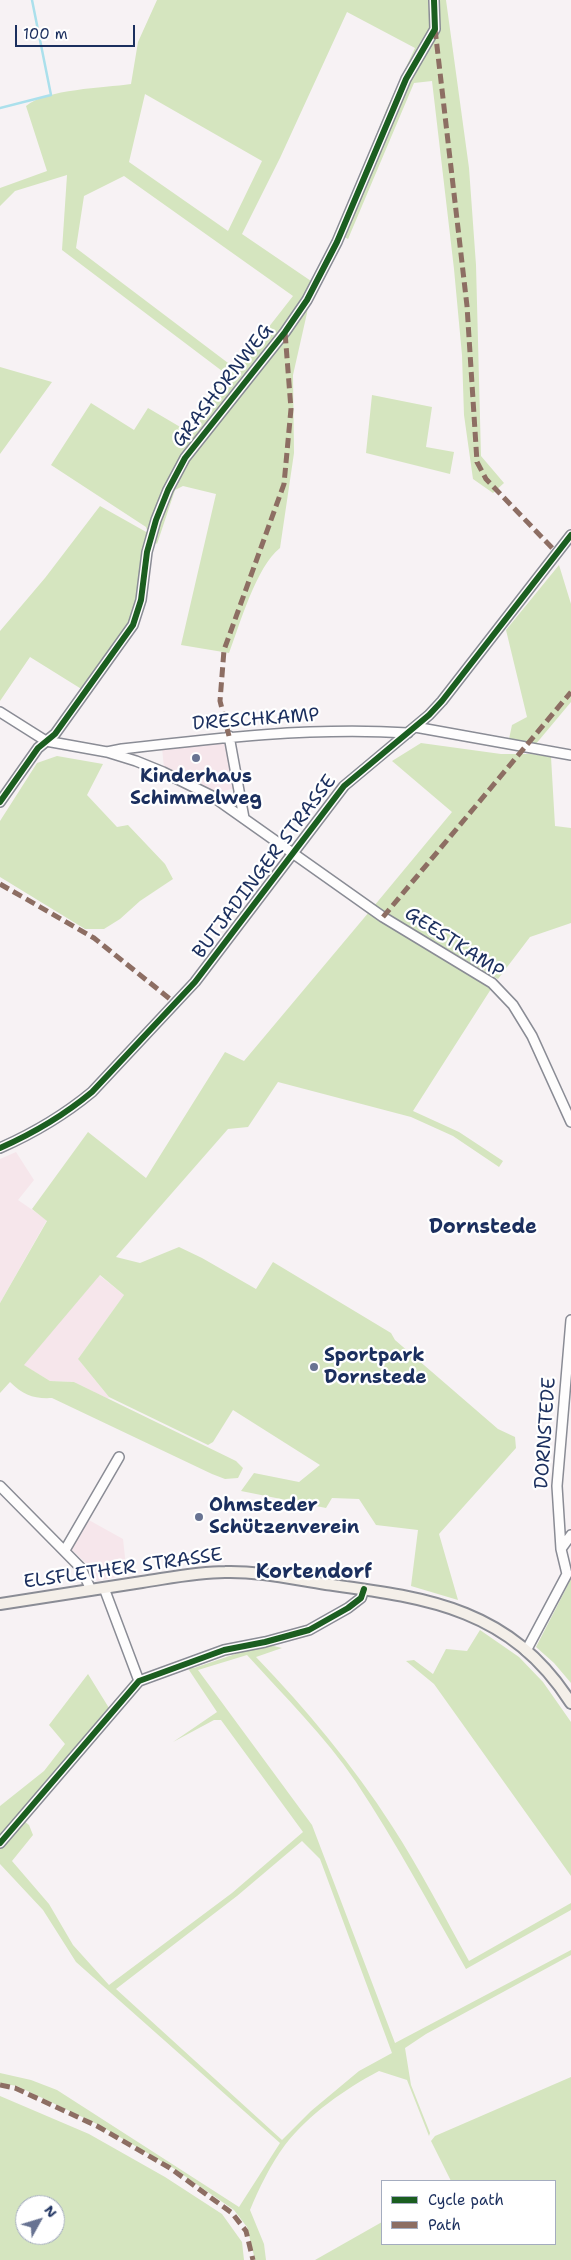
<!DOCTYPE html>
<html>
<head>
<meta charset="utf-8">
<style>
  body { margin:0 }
  #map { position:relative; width:571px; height:2260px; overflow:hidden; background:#f7f2f4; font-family:"Shantell Sans",sans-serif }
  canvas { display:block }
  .legend { position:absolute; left:381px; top:2180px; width:175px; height:65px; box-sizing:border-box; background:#fff; border:1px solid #a4acbf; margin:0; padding:6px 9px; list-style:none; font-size:15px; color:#1b2f5e }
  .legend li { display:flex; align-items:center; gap:10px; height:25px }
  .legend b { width:25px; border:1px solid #a4acbf }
  .north { position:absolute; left:15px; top:2195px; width:50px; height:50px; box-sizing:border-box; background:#fff; border:1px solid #a4acbf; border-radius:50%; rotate:51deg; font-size:14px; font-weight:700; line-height:20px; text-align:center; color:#1b2f5e }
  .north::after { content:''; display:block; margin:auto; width:18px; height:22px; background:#687392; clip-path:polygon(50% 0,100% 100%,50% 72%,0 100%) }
  .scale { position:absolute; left:15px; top:25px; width:120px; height:22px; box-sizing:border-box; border:2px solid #1b2f5e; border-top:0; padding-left:6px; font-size:15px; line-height:18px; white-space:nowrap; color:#1b2f5e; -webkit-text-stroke:4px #fff; paint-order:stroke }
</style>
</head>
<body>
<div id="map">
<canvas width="571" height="2260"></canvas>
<ul class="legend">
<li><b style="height:6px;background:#1b5e20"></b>Cycle path</li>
<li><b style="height:6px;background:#8d6e63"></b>Path</li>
</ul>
<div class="north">N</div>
<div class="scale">100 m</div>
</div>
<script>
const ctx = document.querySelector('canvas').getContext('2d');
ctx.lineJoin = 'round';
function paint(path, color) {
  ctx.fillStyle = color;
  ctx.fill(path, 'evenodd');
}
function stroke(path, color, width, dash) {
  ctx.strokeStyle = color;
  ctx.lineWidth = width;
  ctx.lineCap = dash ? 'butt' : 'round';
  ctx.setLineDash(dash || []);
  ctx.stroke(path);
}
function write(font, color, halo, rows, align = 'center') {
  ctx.font = font + ' "Shantell Sans",sans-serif';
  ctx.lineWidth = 4.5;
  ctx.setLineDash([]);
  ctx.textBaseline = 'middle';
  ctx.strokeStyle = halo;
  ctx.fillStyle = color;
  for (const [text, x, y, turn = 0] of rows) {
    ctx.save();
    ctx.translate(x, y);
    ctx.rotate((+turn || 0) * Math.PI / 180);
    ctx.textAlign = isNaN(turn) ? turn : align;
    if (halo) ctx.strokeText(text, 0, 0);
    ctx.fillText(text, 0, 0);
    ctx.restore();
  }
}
const built = new Path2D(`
  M226,740L236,788L214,793L164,768L162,748Z
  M16,1152L34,1180L18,1200L47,1220L0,1303V1159Z
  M99,1275L124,1295L78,1359L109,1397L108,1399L74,1382L50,1381L23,1365Z
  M87,1519L123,1539L127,1575L97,1581L88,1565L70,1548Z`);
const green = new Path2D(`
  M157,0H446L469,168L476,265L481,456L504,483L493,493L473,479L464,415L462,355L454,269L432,81L414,83L348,239L337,233L387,108L415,48L347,12L280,158L242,234L311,281L307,313L293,375L294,453L280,548C256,567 240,624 229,653L181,645L216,494L183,486L175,490L157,544L148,535L135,610L125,632L83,690L30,657L0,701V631L45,578L100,506L148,533L146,527L51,465L91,403L134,430L148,408L187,431L230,377L62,250L67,175L15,191L0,206V188L47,171L26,106C47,89 103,88 131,84L138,42ZM145,94L262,161L228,231L129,162ZM124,176L293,296L236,369L76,248L84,196Z
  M0,367L52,382L0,454Z
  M372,395L432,407L426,447L454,452L450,474L366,453Z
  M559,565L571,604V702L535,745L509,739L512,725L527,717L506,630Z
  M421,743L501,754H531L551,757L555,826L571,828V923L530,937L498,979L374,906L452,812L392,761Z
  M57,756L103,764L87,795L117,827L128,825L165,864L173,879L140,901L120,919L104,929H85L0,877V821L37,763Z
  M369,912L491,989L413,1111L459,1132L503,1161L499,1167L453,1136L411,1117L278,1082L248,1127L228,1129L116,1257L140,1263L179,1247L202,1258L256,1289L273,1262L391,1333L395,1340L498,1429L515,1437L516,1448L439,1534L458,1600L411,1586L418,1530L376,1525L359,1499L332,1498L326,1508L241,1491L254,1473L299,1482L320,1465L233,1410L213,1442L208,1445L109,1397L78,1359L124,1295L100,1275L24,1365L50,1381L74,1382L236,1461L243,1468L238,1478L225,1479L212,1474L52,1398C34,1399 23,1395 10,1382L0,1393V1303L47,1221L32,1209L88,1132L146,1178L225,1052L244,1061Z
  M571,1579V1683L554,1663L536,1647Z
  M480,1630L519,1657L543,1682L571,1722V1876L434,1684L406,1661L414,1660L433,1674L446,1649L467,1651Z
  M265,1644L282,1648L256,1657C306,1709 353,1765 392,1826C420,1869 444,1916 469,1961L571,1903V1910L466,1969C430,1906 396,1842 356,1782C325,1736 284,1696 247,1655L198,1670L312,1825L395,2043L571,1950V1955L426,2034L405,2048L411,2085L430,2133L429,2136L407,2080L379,2071C345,2089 309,2114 285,2145C271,2164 259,2188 250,2210L264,2244L266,2260H255L247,2227L234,2210L173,2168L99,2125L17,2086L0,2083V2073L31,2080L57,2090L239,2207L280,2143L76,1962L43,1910L0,1864V1848L24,1821L29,1825L33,1835L12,1861L49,1904L73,1945L109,1985L232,1893L303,1832L221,1720H214L173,1742L217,1712L187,1667L194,1668ZM302,1841L320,1859L392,2053L359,2071L311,2111L282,2140L116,1989L237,1896Z
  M88,1674L109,1708L0,1838V1806L44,1771L65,1744L49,1725Z
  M571,2077V2260H315L382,2222V2244H555V2181H451L431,2141L435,2136Z
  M0,2096L89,2134L165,2177L222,2214L242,2242L244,2260H0ZM25,2205H55V2235H25Z`);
const stream = new Path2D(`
  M0,108L51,95L32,0`);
const minor = new Path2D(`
  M0,712L46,741L107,752L136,761L163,772L212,796L383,917L492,983L513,1005L532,1036L571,1122
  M415,727L571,755
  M229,736L244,818
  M107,752L122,749C217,738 312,727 408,733
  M0,802L38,748L55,734L133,625L141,600L147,552L156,520L168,490L185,458L285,332L307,300L337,242L406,79L435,29L434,0
  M0,1148C34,1133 63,1116 92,1092L195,982L344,786L429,715L442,701L571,535
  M0,1486L81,1568L91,1590
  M561,1549L557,1486L571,1320
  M65,1550L119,1457
  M104,1588L139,1681
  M526,1651L567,1574L561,1549L571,1535
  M0,1843L139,1681L224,1650L265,1642L309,1630L348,1608L361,1598L364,1589`);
const major = new Path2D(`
  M0,1604C47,1597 95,1589 142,1582C169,1578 197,1572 225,1572C258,1571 293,1579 326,1584C428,1598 510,1608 571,1703`);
const quiet = new Path2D(`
  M435,29L467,306L477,462L486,479L557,553
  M229,736L220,701L224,650L284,484L291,409L285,332
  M0,884L94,938L175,1003
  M383,917L571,692
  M0,2085L15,2088L97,2126L170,2168L232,2213L246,2231L253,2260`);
const cycleway = new Path2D(`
  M0,802L38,748L55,734L133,625L141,600L147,552L156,520L168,490L185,458L285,332L307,300L337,242L406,79L435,29L434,0
  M0,1148C34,1133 63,1116 92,1092L195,982L344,786L429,715L442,701L571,535
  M0,1843L139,1681L224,1650L265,1642L309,1630L348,1608L361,1598L364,1589`);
const markers = [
  [196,758,5,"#687392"],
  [314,1367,5,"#687392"],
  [199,1517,5,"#687392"]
];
const streetNames = [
  ["GRASHORNWEG",223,386,-52],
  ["DRESCHKAMP",256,720,-4],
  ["BUTJADINGER STRASSE",265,867,-53],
  ["GEESTKAMP",454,943,33],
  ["DORNSTEDE",546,1433,-86],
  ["ELSFLETHER STRASSE",123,1569,-8]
];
const poiNames = [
  ["Kinderhaus",196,777,"center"],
  ["Schimmelweg",196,799,"center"],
  ["Sportpark",324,1356],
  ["Dornstede",324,1378],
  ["Ohmsteder",209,1506],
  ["Schützenverein",209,1528]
];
const neighbourhoodNames = [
  ["Dornstede",483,1228],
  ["Kortendorf",314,1573]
];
paint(built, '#f6e6eb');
paint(green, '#d5e5bf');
stroke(stream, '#abe0ec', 2.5);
stroke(minor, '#8a8c95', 12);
stroke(major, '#8a8c95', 14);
stroke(minor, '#fefdfd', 9);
stroke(major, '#f4efe9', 10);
stroke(quiet, '#8d6e63', 5, [10, 5]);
stroke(cycleway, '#1b5e20', 6);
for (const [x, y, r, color] of markers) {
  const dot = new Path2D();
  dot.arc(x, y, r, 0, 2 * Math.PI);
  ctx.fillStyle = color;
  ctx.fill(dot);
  stroke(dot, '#fff', 2);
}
write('19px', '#1b2f5e', '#fff', streetNames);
write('bold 19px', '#1b2f5e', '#fff', poiNames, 'left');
write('bold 20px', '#1b2f5e', '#fff', neighbourhoodNames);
</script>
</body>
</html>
